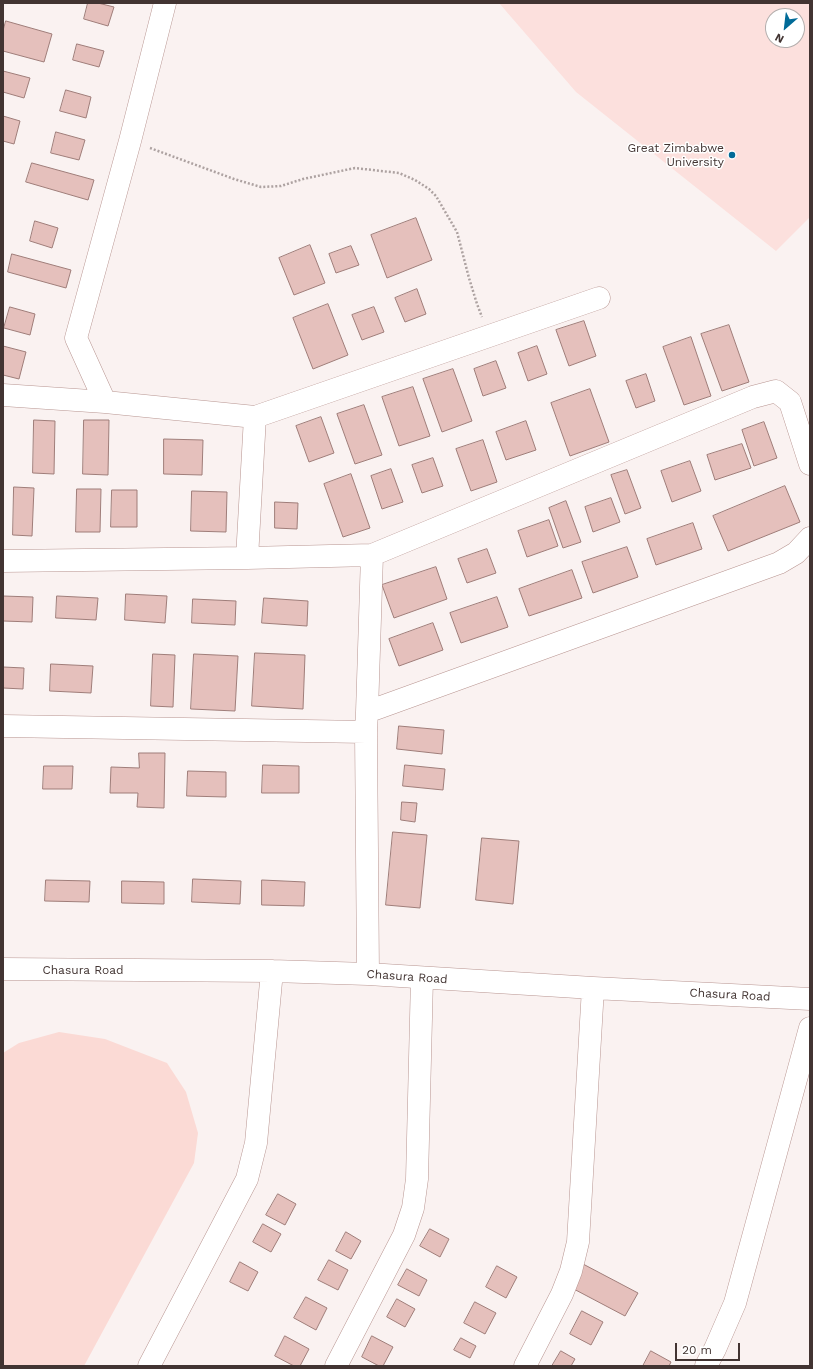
<!DOCTYPE html>
<html>
<head>
<meta charset="utf-8">
<style>
  body { margin:0 }
  #map { position:relative; width:813px; height:1369px; overflow:hidden; background:#faf2f1; font-family:"Work Sans",sans-serif }
  canvas { display:block }
  .frame { position:absolute; inset:0; border:4px solid #423432; pointer-events:none }
  .north { position:absolute; left:765px; top:8px; width:40px; height:40px; box-sizing:border-box; background:#fff; border:1px solid #b3aead; border-radius:50%; rotate:208deg; font-size:11px; font-weight:700; line-height:16px; text-align:center; color:#423432 }
  .north::after { content:''; display:block; margin:auto; width:14px; height:18px; background:#016b98; clip-path:polygon(50% 0,100% 100%,50% 72%,0 100%) }
  .scale { position:absolute; left:675px; top:1343px; width:65px; height:18px; box-sizing:border-box; border:2px solid #423432; border-top:0; padding-left:5px; font-size:12px; line-height:14px; white-space:nowrap; color:#423432; -webkit-text-stroke:3px #fff; paint-order:stroke }
</style>
</head>
<body>
<div id="map">
<canvas width="813" height="1369"></canvas>
<div class="frame"></div>
<div class="north">N</div>
<div class="scale">20 m</div>
</div>
<script>
const ctx = document.querySelector('canvas').getContext('2d');
ctx.lineJoin = 'round';
function paint(path, color) {
  ctx.fillStyle = color;
  ctx.fill(path, 'evenodd');
}
function stroke(path, color, width, dash) {
  ctx.strokeStyle = color;
  ctx.lineWidth = width;
  ctx.lineCap = dash ? 'butt' : 'round';
  ctx.setLineDash(dash || []);
  ctx.stroke(path);
}
function write(font, color, halo, rows, align = 'center') {
  ctx.font = font + ' "Work Sans",sans-serif';
  ctx.lineWidth = 3;
  ctx.setLineDash([]);
  ctx.textBaseline = 'middle';
  ctx.strokeStyle = halo;
  ctx.fillStyle = color;
  for (const [text, x, y, turn = 0] of rows) {
    ctx.save();
    ctx.translate(x, y);
    ctx.rotate((+turn || 0) * Math.PI / 180);
    ctx.textAlign = isNaN(turn) ? turn : align;
    if (halo) ctx.strokeText(text, 0, 0);
    ctx.fillText(text, 0, 0);
    ctx.restore();
  }
}
const built = new Path2D(`
  M499,3H810V217L776,251L576,92ZM773,16H797V40H773Z`);
const green = new Path2D(`
  M59,1032L105,1039L167,1063L186,1092L198,1133L194,1163L84,1366H3V1053L19,1043Z`);
const building = new Path2D(`
  M88,3H98L114,7L108,26L84,19Z
  M6,21L52,34L44,62L3,51V31Z
  M77,44L104,51L99,67L73,60Z
  M3,71L30,78L24,98L3,92Z
  M66,90L91,97L86,118L60,111Z
  M3,116L20,121L14,144L3,141Z
  M56,132L85,140L79,160L51,153Z
  M32,163L94,180L88,200L26,182Z
  M416,218L432,260L387,278L371,235Z
  M35,221L58,228L52,248L30,241Z
  M310,245L325,283L294,295L279,258Z
  M351,246L359,265L336,273L329,254Z
  M12,254L71,270L66,288L8,272Z
  M417,289L426,314L405,322L395,298Z
  M328,304L348,355L313,369L293,318Z
  M10,307L35,314L30,335L4,328Z
  M374,307L384,332L362,340L352,315Z
  M584,321L596,356L569,366L556,330Z
  M729,325L749,382L722,391L701,334Z
  M691,337L711,396L684,405L663,347Z
  M3,346L26,352L19,379L3,375Z
  M537,346L547,374L528,381L518,353Z
  M496,361L506,388L483,396L474,369Z
  M453,369L472,421L442,432L423,379Z
  M646,374L655,401L636,408L626,381Z
  M413,387L430,436L399,446L382,397Z
  M590,389L609,442L570,456L551,403Z
  M364,405L382,455L355,464L337,414Z
  M321,417L334,453L309,462L296,426Z
  M34,420L55,421L54,474L33,473Z
  M84,420H109L108,475L83,474Z
  M526,421L536,450L506,460L496,432Z
  M764,422L777,458L754,466L742,430Z
  M164,439L203,440L202,475L164,474Z
  M483,440L497,482L471,491L456,449Z
  M742,444L751,468L715,480L707,455Z
  M433,458L443,486L422,493L412,465Z
  M690,461L701,491L672,502L661,471Z
  M391,469L403,502L382,509L371,476Z
  M627,470L641,508L625,514L611,475Z
  M351,474L370,528L343,537L324,484Z
  M785,486L800,522L728,551L713,516Z
  M14,487L34,488L32,536L13,535Z
  M77,489H101L100,532H76Z
  M112,490H137V527H111Z
  M192,491L227,492L226,532L191,531Z
  M611,498L620,522L593,532L585,507Z
  M566,501L581,542L563,548L549,508Z
  M275,502L298,503L297,529L275,528Z
  M549,520L558,546L527,557L518,531Z
  M693,523L702,549L656,565L647,539Z
  M627,547L638,577L593,593L582,562Z
  M487,549L496,573L467,583L458,559Z
  M436,567L447,599L394,618L382,585Z
  M572,570L582,598L529,616L519,589Z
  M126,594L167,596L165,623L125,620Z
  M3,596L33,597L32,622L3,621Z
  M57,596L98,598L96,620L56,618Z
  M497,597L508,627L461,643L450,613Z
  M264,598L308,601L307,626L262,623Z
  M193,599L236,601L235,625L192,623Z
  M433,623L443,650L399,666L389,639Z
  M255,653L305,655L303,709L252,706Z
  M153,654L175,655L173,707L151,706Z
  M194,654L238,656L235,711L191,709Z
  M51,664L93,666L91,693L50,691Z
  M3,667L24,668L23,689L3,688Z
  M399,726L444,730L442,754L397,749Z
  M139,753H165L164,808L137,807L138,793H110L111,767L139,768Z
  M263,765L299,766V793H262Z
  M405,765L445,769L443,790L403,786Z
  M44,766H73L72,789H43Z
  M188,771L226,772V797L187,796Z
  M402,802L417,803L415,822L401,820Z
  M393,832L427,835L420,908L386,905Z
  M482,838L519,841L513,904L476,900Z
  M193,879L241,881L240,904L192,902Z
  M46,880L90,881L89,902L45,901Z
  M262,880L305,882L304,906L262,905Z
  M122,881L164,882V904L122,903Z
  M278,1194L296,1204L285,1225L266,1215Z
  M263,1224L281,1234L271,1252L253,1242Z
  M430,1229L449,1239L440,1257L420,1246Z
  M346,1232L361,1241L351,1259L336,1251Z
  M329,1260L348,1270L338,1290L318,1280Z
  M240,1262L258,1272L248,1291L230,1282Z
  M583,1264L638,1293L625,1316L570,1287Z
  M497,1266L517,1277L506,1298L486,1287Z
  M407,1269L427,1280L419,1296L398,1285Z
  M306,1297L327,1308L316,1330L294,1318Z
  M397,1299L415,1309L405,1327L387,1317Z
  M475,1302L496,1313L485,1334L464,1323Z
  M582,1311L603,1322L591,1345L570,1334Z
  M285,1336L309,1349L300,1366H294L275,1356Z
  M372,1336L393,1347L383,1366H379L362,1357Z
  M461,1338L476,1346L470,1358L454,1350Z
  M561,1351L575,1359L571,1366H552Z
  M651,1351L671,1362L669,1366H643Z`);
const path = new Path2D(`
  M150,148L234,179L261,187L281,186L303,179L355,168L399,173L415,180L429,189L436,196L457,232L469,278L477,304L482,317`);
const minor = new Path2D(`
  M3,395L105,402L255,417L247,558
  M105,402L76,338L130,141L165,3
  M255,417L599,298
  M372,555L753,397L776,391L790,402L810,464
  M3,561L247,558L372,555L367,712L366,732L368,974
  M367,712L779,563L796,553L810,538
  M3,726L366,732
  M3,969L272,971L368,974L593,988L810,999
  M149,1366L247,1179L256,1143L272,971
  M336,1366L404,1235L413,1208L417,1179L422,978
  M525,1366L562,1294L571,1271L578,1242L593,988
  M706,1366L715,1349L735,1303L810,1028`);
const markers = [
  [732,155,4,"#016b98"]
];
const poiNames = [
  ["Great Zimbabwe",724,148],
  ["University",724,162]
];
const streetNames = [
  ["Chasura Road",83,970],
  ["Chasura Road",407,977,4],
  ["Chasura Road",730,995,3]
];
paint(built, '#fce0dd');
paint(green, '#fbdad5');
paint(building, '#e5c0bc');
stroke(building, '#9f7d79', 1);
stroke(minor, '#b89591', 23);
stroke(path, '#ada2a1', 2.5, [2, 2]);
stroke(minor, '#fff', 22);
for (const [x, y, r, color] of markers) {
  const dot = new Path2D();
  dot.arc(x, y, r, 0, 2 * Math.PI);
  ctx.fillStyle = color;
  ctx.fill(dot);
  stroke(dot, '#fff', 1.5);
}
write('12px', '#423432', '#fff', poiNames, 'right');
write('12px', '#423432', '#fff', streetNames);
</script>
</body>
</html>
